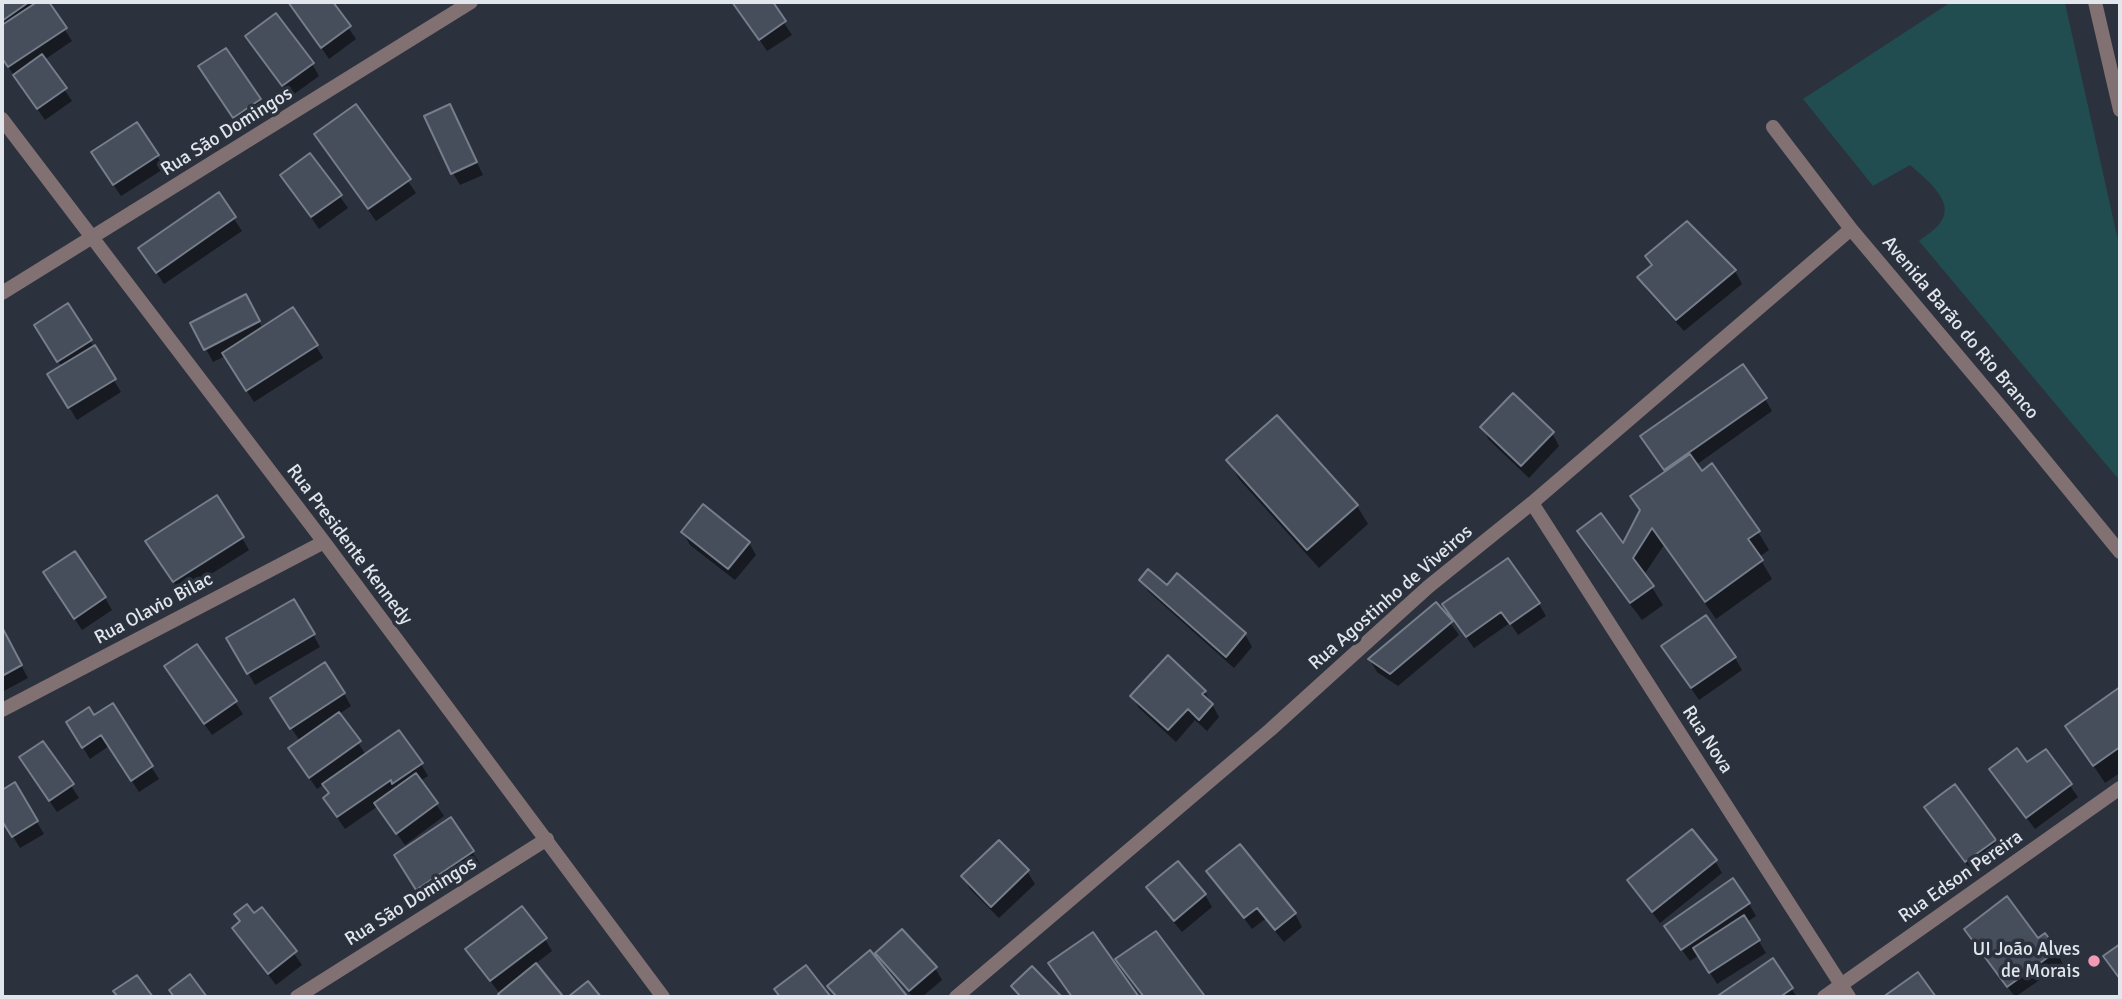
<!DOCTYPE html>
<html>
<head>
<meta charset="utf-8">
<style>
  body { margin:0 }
  #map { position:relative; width:2122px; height:999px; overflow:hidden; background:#2b313d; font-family:Signika,sans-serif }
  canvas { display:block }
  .frame { position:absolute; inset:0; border:4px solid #e1e5ec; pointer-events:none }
</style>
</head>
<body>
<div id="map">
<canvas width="2122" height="999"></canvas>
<div class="frame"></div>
</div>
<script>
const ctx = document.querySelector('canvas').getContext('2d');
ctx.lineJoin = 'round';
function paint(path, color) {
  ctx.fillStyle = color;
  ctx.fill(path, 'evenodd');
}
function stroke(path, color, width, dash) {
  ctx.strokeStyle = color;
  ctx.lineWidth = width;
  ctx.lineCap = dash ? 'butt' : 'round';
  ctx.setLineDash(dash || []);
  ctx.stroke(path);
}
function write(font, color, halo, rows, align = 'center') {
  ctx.font = font + ' Signika,sans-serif';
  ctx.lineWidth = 7;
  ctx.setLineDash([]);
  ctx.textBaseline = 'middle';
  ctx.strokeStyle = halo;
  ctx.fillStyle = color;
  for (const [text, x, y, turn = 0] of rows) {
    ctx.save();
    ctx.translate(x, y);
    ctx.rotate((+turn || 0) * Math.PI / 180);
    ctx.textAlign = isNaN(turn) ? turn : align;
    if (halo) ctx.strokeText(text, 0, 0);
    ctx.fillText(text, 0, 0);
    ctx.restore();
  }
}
const water = new Path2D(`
  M1951,2L2065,3L2120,249V481L1919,241C1926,235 1935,230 1940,223C1957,201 1924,178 1910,165L1873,186L1803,99Z`);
const shadow = new Path2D(`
  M2,2H54L49,5L72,41L44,60L72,101L45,120L2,58Z
  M290,2H331L356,39L329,59Z
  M734,2H770L792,35L767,51Z
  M247,37L312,64L319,76L290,97Z
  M226,50L267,112L241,129L208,79Z
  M356,106L416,193L376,221L323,147Z
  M450,106L483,175L460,185L453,173Z
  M310,155L348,208L319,229L282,175Z
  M157,156L165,168L121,196L100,165Z
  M218,195L242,231L164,284L148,260Z
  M1687,223L1735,271L1742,284L1684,331L1647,290L1640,277L1653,266Z
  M252,308L263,329L316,346L323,358L254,402L225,356L213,362L192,323Z
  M43,338L90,341L121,392L77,420L56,386L62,367Z
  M1765,399L1772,411L1696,465L1758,532L1769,550L1759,557L1772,579L1716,619L1664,545L1644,575L1663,605L1642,620L1589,550L1579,532L1623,546L1666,473L1650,449Z
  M1277,417L1357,506L1368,524L1319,568L1239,479L1228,460Z
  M1482,427L1552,433L1559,446L1529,478L1489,440Z
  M683,532L749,543L756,555L735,580L690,545Z
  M242,538L249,550L181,593L155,553Z
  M1178,576L1245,634L1252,647L1234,668L1149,592L1141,580L1167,587Z
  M52,585L105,598L112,610L82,630Z
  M294,601L320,647L255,685L229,639Z
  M1436,604L1459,635L1398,686L1377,672L1370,660Z
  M1539,604L1546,616L1518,635L1510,623L1474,648L1452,617Z
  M2,630L28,678L2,692Z
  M1663,647L1735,658L1742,670L1699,700Z
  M173,679L235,702L243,714L212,735Z
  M2120,689V773L2105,783L2067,726Z
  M1205,692L1219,717L1207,731L1195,720L1176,742L1139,708L1132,696Z
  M344,694L351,706L339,714L366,755L421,764L428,776L420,781L444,816L405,845L378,806L345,829L332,810L330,794L324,784L317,789L297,760L300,741L279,710Z
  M112,706L159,779L139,792L109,746L90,759L68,723L94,718Z
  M43,743L79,798L57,812L28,770Z
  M2045,751L2078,797L2035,829L1999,781Z
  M14,784L44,834L20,848L2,818V792Z
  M451,819L480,864L425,901L403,868Z
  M1934,819L1994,841L2001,853L1973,873Z
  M1240,846L1295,914L1302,927L1284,942L1265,919L1252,929L1209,871Z
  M1715,861L1722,873L1660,923L1629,881Z
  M1178,863L1205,895L1212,907L1182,932L1155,900L1148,888Z
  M1027,871L1035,884L999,918L970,889L963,876Z
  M1749,904L1756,916L1747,922L1766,953L1717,984L1699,955L1690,961L1674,939Z
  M262,909L302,965L276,985L242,940Z
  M1966,929L2038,940L2056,951L2063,964L2015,997Z
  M1092,934L1137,997H1071L1050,964Z
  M545,939L552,951L535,964L562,997H502L468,950Z
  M877,953L935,968L942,980L922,997H913L884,965Z
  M1772,960L1797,997H1719Z`);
const building = new Path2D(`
  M2,2H29L2,21Z
  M37,2H49L67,28L8,67L2,58V25Z
  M288,2H333L351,26L321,48Z
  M732,2H773L786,21L759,40Z
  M276,13L314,63L282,86L245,36Z
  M226,48L261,99L233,118L198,66Z
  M42,54L67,88L37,109L13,75Z
  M356,104L411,179L368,209L314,134Z
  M450,104L477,162L451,174L424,116Z
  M137,122L159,155L113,185L91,152Z
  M310,153L342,195L311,217L280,175Z
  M219,192L236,217L156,273L138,248Z
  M1687,221L1736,270L1676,320L1637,277L1652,265L1645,256Z
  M246,294L260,321L204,350L190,323Z
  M68,303L92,340L57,362L34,325Z
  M293,307L318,345L246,391L222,353Z
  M95,345L116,379L68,408L47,374Z
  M1743,364L1767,398L1664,470L1640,436Z
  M1513,393L1554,432L1521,466L1480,427Z
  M1277,415L1358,505L1307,550L1226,460Z
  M1690,454L1702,471L1712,463L1760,531L1748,539L1763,560L1705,602L1652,528L1633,558L1654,586L1630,603L1577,531L1601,513L1623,543L1640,510L1630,496Z
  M217,495L244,537L173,582L145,541Z
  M703,504L750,542L728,569L681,532Z
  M75,551L106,597L74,619L43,572Z
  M1508,558L1540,603L1510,624L1501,612L1466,637L1442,604Z
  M1148,569L1167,585L1177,573L1246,633L1226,657L1139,580Z
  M294,599L315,634L247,674L226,638Z
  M1436,602L1453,621L1390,674L1368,659Z
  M1706,615L1736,657L1691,688L1661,646Z
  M2,627L22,665L2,676Z
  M197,644L237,701L204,724L164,666Z
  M1168,655L1206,691L1202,694L1213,704L1199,720L1188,709L1168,730L1130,696Z
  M325,662L345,693L290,729L270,698Z
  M2120,687V747L2093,766L2065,726Z
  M113,703L153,766L131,781L101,735L82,748L66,722L89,707L94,715Z
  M339,712L361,741L309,778L288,748Z
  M399,730L423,763L392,784L391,780L337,817L323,798L329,793L322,784Z
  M43,741L74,784L49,801L19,757Z
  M2017,748L2027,762L2046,749L2072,784L2026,818L1989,769Z
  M416,773L438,803L396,834L374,803Z
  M15,782L38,821L12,837L2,821V790Z
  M1955,784L1996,840L1965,862L1924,807Z
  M451,817L474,851L416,890L394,855Z
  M1692,829L1717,860L1652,912L1627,880Z
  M999,840L1029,870L991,907L961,876Z
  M1240,844L1296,913L1275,930L1257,908L1244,918L1206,871Z
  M1178,861L1206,894L1174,921L1146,887Z
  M1733,878L1750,903L1681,950L1664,926Z
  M2007,896L2038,938L2045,933L2058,950L2007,987L1964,929Z
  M247,904L254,913L262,907L297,951L268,974L232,928L240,921L234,914Z
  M522,906L547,938L490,981L465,949Z
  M1744,915L1760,940L1709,973L1693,948Z
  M902,929L937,967L909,991L875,953Z
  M1156,931L1204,995L1201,997H1144L1115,959Z
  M1093,932L1139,997H1072L1048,963Z
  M2120,944V979L2103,956Z
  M870,950L907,996L905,997H837L827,986Z
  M1773,958L1793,988L1780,997H1716Z
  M536,963L562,995L559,997H501L498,994Z
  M806,965L831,997H780L774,989Z
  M1032,966L1062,997H1021L1011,986Z
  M1918,972L1936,997H1883Z
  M190,974L207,997H174L169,990Z
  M137,975L153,997H118L113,991Z
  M588,981L601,997H568Z`);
const minor = new Path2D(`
  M2095,2L2120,110
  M2,119L324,542L663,997
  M1773,127L1851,229L2011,419L2120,552
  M2,293L471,2
  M1532,503L1849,997
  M2,710L324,542
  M297,997L547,839
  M956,997L1270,730L1428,587L1532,503L1851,229
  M1824,997L2120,788`);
const markers = [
  [2094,961,7,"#f09ab4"]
];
const streetNames = [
  ["Rua São Domingos",227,132,-32],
  ["Avenida Barão do Rio Branco",1960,328,50],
  ["Rua Presidente Kennedy",349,545,53],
  ["Rua Agostinho de Viveiros",1391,598,-41],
  ["Rua Olavio Bilac",154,609,-28],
  ["Rua Nova",1707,740,57],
  ["Rua Edson Pereira",1961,877,-35],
  ["Rua São Domingos",411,902,-32]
];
const poiNames = [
  ["UI João Alves",2080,950],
  ["de Morais",2080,972]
];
paint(water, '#214c50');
paint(shadow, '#0007');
paint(building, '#474e5b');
stroke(building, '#767d8b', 2);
stroke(minor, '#827172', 14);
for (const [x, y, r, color] of markers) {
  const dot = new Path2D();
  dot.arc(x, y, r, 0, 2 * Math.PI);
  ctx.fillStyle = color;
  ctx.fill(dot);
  stroke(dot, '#2b313d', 2.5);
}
write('19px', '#e1e5ec', '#2b313d', streetNames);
write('19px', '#e1e5ec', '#2b313d', poiNames, 'right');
</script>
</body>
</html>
